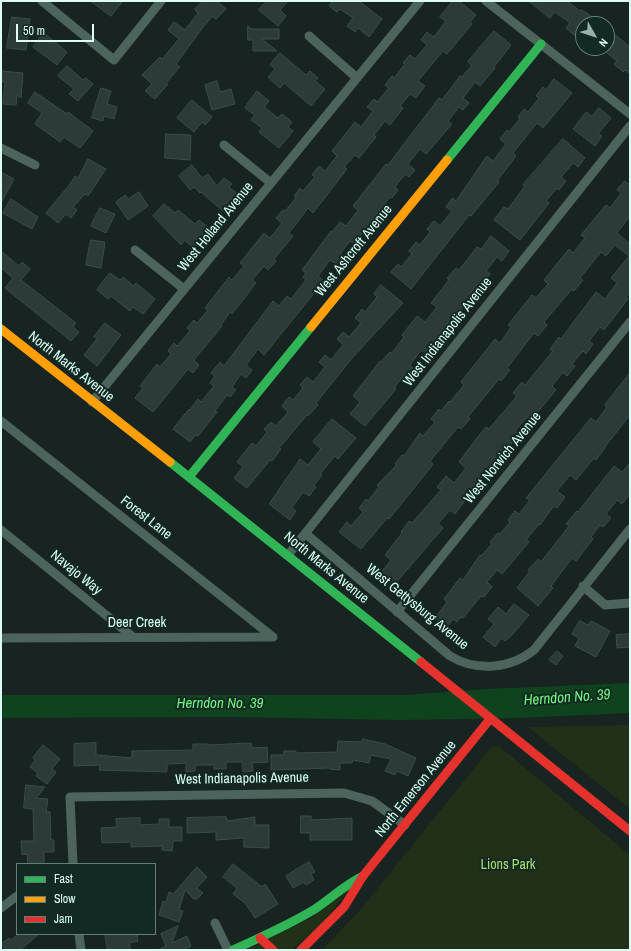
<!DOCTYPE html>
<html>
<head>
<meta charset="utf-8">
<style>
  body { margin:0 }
  #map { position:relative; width:631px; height:951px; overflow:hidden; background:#172421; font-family:"Archivo Narrow",sans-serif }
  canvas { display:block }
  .frame { position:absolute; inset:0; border:2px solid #dcfdf5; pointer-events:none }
  .legend { position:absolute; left:16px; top:863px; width:140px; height:72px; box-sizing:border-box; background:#122924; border:1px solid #637e78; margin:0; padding:5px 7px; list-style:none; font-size:12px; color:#dcfdf5 }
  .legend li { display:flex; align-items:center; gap:8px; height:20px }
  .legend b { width:20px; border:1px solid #637e78 }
  .north { position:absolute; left:575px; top:16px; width:40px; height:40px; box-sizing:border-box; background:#122924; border:1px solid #637e78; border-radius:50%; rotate:129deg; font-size:11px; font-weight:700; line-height:16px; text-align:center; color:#dcfdf5 }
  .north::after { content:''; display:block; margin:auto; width:14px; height:18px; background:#97b1ab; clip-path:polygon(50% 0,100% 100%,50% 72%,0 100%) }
  .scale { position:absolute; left:16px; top:24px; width:78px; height:18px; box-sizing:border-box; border:2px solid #dcfdf5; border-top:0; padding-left:5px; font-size:12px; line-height:14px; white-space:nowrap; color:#dcfdf5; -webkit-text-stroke:3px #122924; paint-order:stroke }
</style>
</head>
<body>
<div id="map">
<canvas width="631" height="951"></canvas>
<div class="frame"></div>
<ul class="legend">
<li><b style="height:5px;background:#30b455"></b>Fast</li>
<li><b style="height:5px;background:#ff9f0a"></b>Slow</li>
<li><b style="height:5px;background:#e5322d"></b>Jam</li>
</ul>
<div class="north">N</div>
<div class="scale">50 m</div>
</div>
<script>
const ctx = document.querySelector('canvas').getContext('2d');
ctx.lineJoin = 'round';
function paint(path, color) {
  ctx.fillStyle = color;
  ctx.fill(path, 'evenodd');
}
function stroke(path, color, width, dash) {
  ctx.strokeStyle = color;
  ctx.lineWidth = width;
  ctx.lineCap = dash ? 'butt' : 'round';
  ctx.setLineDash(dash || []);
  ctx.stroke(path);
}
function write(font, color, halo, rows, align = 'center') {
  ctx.font = font + ' "Archivo Narrow",sans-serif';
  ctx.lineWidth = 4;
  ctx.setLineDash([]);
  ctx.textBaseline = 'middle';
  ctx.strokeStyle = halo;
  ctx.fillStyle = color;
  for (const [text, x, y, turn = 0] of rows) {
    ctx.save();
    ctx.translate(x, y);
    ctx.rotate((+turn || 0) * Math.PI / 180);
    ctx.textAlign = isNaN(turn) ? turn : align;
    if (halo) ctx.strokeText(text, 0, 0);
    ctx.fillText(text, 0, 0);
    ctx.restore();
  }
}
const green = new Path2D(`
  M630,725V809L528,727Z
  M493,745L500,747L630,855V950H322L361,909Z
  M349,890L320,925L292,950H246L310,919Z`);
const water = new Path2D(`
  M630,683V713L519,718L400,720L227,717L1,718V695H405L487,689Z`);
const building = new Path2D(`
  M91,1H123L111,16Z
  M202,1H217L226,9L216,19L212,16L201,30L176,64L180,67L166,83L168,84L155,99L145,91L152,84L142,75L160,57L162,59L179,39L168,30L174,22L185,30L198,13L195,10Z
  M267,1H288L280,10L286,16L278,26L259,10Z
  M330,1H359L382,19L369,37L358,28L355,32L347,26L353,18L340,9L337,12L329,6L332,2Z
  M453,1H459L476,15L470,22L472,24L447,54L443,51L418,81L425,86L416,98L410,94L400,106L403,108L390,125L385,121L374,135L376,137L359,158L355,155L344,167L347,169L313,213L308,208L289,233L293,236L274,259L276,261L268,270L264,266L252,280L256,283L232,314L230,312L221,325L222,326L194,360L199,365L193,373L188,369L153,412L135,398L143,388L140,386L157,364L160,367L171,354L168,351L174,343L177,346L190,331L187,328L194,320L197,323L208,310L205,308L229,277L232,280L244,266L240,263L264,233L270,238L282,223L276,218L283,210L285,211L296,198L294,196L300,188L303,191L315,177L312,175L319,166L325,171L337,156L332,151L355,122L361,127L373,111L367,107L374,99L377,102L389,88L385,85L392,76L394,78L405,64L403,63L410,55L415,59L427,45L421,40L427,32L434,37L446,21L440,17Z
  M529,1H567L580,11L581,10L587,13L600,24H583V43L566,28L570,23L555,12L550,18Z
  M12,17L30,19L26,50L7,48Z
  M248,26L251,29H279V39H262L277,51H253V40H248Z
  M607,28L630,47V74L625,70L623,72L614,64L617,61L607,53Z
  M494,31L511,45L494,67L495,68L480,86L475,82L463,98L469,103L463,110L459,107L448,121L452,124L426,154L420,149L408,164L415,170L409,177L405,174L395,187L398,190L392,198L390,197L354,244L350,241L340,254L344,257L337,265L330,260L318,276L324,281L264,355L258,349L246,365L252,370L246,378L241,374L232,387L236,390L230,397L227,395L215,411L217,412L198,436L196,435L190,442L173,429L189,409L190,410L198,399L201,402L214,386L210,383L215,376L211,373L220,362L224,366L273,301L279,306L287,296L291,299L306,280L303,277L306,273L302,270L331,231L332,232L340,222L346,226L358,210L353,206L386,164L388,165L439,98L442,100L460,76L462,77L472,65L468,62Z
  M44,33L67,52L57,65L33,47Z
  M280,53L306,75L310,71L318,78L315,81L325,89L311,106L284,83L280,88L268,77L275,69L270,65Z
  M67,66L83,80L86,78L93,84L78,101L69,94L74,89L58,76Z
  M2,71L23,73L21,98L17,95L16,105L3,104L5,82H1Z
  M554,79L572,93L543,128L537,123L513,153L516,156L497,181L499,182L471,216L469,215L411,289L391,272L398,264L401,267L412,254L409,251L416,242L420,245L430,232L427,229L434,221L440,226L452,211L446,207L452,198L456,201L487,156L493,161L506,144L500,139L507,130L509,132L520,119L518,117L524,109L528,112L539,98L536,96L543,87L546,90Z
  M217,81L220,92L231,89L235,104L212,110L205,85Z
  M101,88L111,91L107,104L117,107L114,119L104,116L103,121L92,118Z
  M257,91L269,101L264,107L278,118L282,114L292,122L288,127L293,131L279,148L259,132L262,128L251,120L255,115L245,108Z
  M35,92L67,114L68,112L93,131L80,148L64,137L60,142L35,124L42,113L28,103Z
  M192,100L212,117L205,125L202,122L194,132L177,118Z
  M599,108L611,118L598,134L602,136L595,146L573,129L586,112L592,116Z
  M166,134L191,135L190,160L165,158Z
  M563,139L585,158L578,167L573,163L561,177L566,181L559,190L557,188L546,201L549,203L520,240L494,220L504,207L508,209L525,186L523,185Z
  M88,159L106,169L88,196L85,194L73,207L77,210L71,218L66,214L58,223L46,213L70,184L75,176L78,178Z
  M192,165L202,178L208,174L217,186L224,178L232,184L229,187L239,195L224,212L201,192L200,193L194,187L190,190L179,176Z
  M1,172L14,179L1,203Z
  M625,181L628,184L630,182V216L617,233L630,244V292L626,297L628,299L604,330L600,327L589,341L593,344L586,354L583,351L572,364L575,366L567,376L563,372L552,386L556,390L531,420L527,417L515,431L519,434L494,465L484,477L483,476L455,514L450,510L438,524L443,528L394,585L380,574L391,560L385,555L402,533L401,532L409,521L412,523L441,490L437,487L446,476L454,483L466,468L459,462L477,438L486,427L489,429L517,396L513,393L522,382L525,385L553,351L550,349L559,337L561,339L596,292L605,299L617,283L611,278L629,256L615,245L606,256L601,252L580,278L583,280L574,291L572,289L544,322L547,325L538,336L534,333L507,368L510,370L501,381L499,379L468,417L470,419L461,429L458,427L430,461L433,464L427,472L389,519L387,518L361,549L339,532L347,522L351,526L363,512L359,508L366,499L368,501L379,487L377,485L397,465L395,464L402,455L404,456L420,433L423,436L435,422L431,419L439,409L441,411L449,401L450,402L464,385L461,382L495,339L500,343L511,327L508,325L532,295L536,298L548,284L544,280L569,249L573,253L585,238L581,235L606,205L610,208L621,193L617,190Z
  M139,192L148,206L128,220L116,202L125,195L128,199Z
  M11,199L38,217L32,229L3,213Z
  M164,204L175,213L178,210L195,224L199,220L210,229L194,248L184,240L181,245L153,216Z
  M100,208L115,214L106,233L91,226Z
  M491,236L509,251L502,261L497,257L486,271L490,274L482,284L479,282L470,294L472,296L455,317L453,316L425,353L421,350L410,365L413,368L406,377L404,375L394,388L396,389L365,426L350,414L360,402L353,396L380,361L381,362L390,352L392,353L404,337L402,335L417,316L425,322L437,307L431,303L449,280L447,278L456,268L459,270L477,247L481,249Z
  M91,240L105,242L101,268L86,265Z
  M1,251L19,266L22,262L30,269L21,280L76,323L73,327L79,332L71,341L5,288L13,278L1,268Z
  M110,273L120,280L123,277L134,286L136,283L155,299L143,314L133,307L130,311L111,296L108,299L97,290Z
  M381,285L403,303L353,357L316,403L318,405L308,416L307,415L279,448L281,449L272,461L270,460L247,488L234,478L243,467L237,462L252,443L256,446L267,432L264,429L271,422L276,426L288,412L282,406L289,397L293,400L303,388L300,385L307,377L313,382L325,367L319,362L325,355L331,360L343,345L337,339L343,332L349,337L361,323L355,318L362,309L365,312L377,297L374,294Z
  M105,323L121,335L97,366L84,355L97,339L94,337Z
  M630,373V415L604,448H605L596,460L594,458L576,480L570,475L557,491L565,497L557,508L554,506L540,525L539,524L526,540L529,542L502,574L497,570L487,582L492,587L484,597L481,596L463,618L461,617L457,622L453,619L447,627L435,618L447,602L444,599L460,578L463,580L480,555L481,556L492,544L490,542L498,533L500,534L510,522L508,520L515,511L519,514L530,500L526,498L591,418L596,422L607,407L605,405Z
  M332,419L356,438L338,459L335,456L320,474L322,475L314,485L316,487L309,496L303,492L292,508L296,511L290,520L269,504L300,459L308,465L321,449L313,442Z
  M630,463V494L622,504L617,500L606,514L611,518L603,527L600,525L591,537L593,539L576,561L572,558L551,586L553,588L538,606L517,588L530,571L528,570L538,559L541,562L569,526L566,524L577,511L578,512L614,466L622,472Z
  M514,604L529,615L512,635L505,641L501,638L495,647L483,637L494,624L488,619L498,607L506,614Z
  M580,621L588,625L591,621L610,631L596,657L575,646L579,638L572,634Z
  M630,634V647L617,648L616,635Z
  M557,651L563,656L556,665L549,660Z
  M363,739L385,744L416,758L408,776L397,771L395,775L385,771L391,759L371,755L369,763L353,760L352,763H340V770L330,769V768L271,770V755H284V751H296V753L337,752L338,741L362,742Z
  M96,743V755L132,758V751L193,750V744H208V745L251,743L252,748L267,747L268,762L252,763L253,771L243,772L242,762H226V769H214V765H195V771L186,772V763L167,764V772L99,770L100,765L74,766V744Z
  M43,745L60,759L52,769L56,772L47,784L36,776L38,773L30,767L35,760L33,758Z
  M26,785L45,787L36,798L48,799L46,812H50L51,840H54V852H44V864H28L27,854L22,855L21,841H34L33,809L24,808Z
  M301,816H311V820L352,818V840H310V833H301Z
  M226,817L227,821L255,817V825H269V848L244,847V838L216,840V832L187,833V818Z
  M140,818V825L159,824V819H169V827H182V841H173L172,851L162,850V846L131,847V842L102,843L101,828L117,827L116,819Z
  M309,862L315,872L311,874L314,880L306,885L304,882L293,888L286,876Z
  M233,864L262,887L265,884L278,904L255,918L245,903L233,894L237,888L223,877Z
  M197,867L207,877L197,888L203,893L197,899H194L185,890L179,910L183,911L179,922L159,915L163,901L166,902L169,892L173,894Z
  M178,926L172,943L187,936L191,946L182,950H158L166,946L161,934Z
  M18,934H39L20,950H6L1,944L9,938L11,940Z
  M105,934H137L138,941L129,943L131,950H108Z`);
const street = new Path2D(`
  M42,1L114,60L161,1
  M486,1L630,114
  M309,36L357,78
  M224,145L271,183
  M1,148L35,165
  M135,250L184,289
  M92,402L420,1
  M1,421L273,637
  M1,530L133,637
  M306,534L450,656C477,672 510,669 534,650L630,529
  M288,555L630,126
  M583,586L605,605L630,603
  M397,612L630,322
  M1,638L273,637
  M73,864L70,797L344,793L372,801L405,825
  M1,908L17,896
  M215,923L228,950
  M79,934L81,950`);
const fast = new Path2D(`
  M447,160L541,44
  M170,462L421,662
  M189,477L311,327
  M233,950C261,937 289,925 315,909C333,897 343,886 363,876`);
const slow = new Path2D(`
  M311,327L447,160
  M1,329L170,462`);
const jam = new Path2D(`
  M421,662L630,831
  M260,938L273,950
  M301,950L344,907L363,876L490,719`);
const streetNames = [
  ["West Holland Avenue",216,227,-51],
  ["West Ashcroft Avenue",354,251,-51],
  ["West Indianapolis Avenue",448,332,-52],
  ["North Marks Avenue",71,367,38],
  ["West Norwich Avenue",503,458,-51],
  ["Forest Lane",146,518,38],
  ["North Marks Avenue",326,568,39],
  ["Navajo Way",76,573,39],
  ["West Gettysburg Avenue",417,607,39],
  ["Deer Creek",137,623],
  ["West Indianapolis Avenue",242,779,-1],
  ["North Emerson Avenue",416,789,-51]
];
const parkNames = [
  ["Lions Park",508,865]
];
const waterNames = [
  ["Herndon No. 39",567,698,-4],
  ["Herndon No. 39",220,704]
];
paint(green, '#203117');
paint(water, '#0f431d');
paint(building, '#2c3b38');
stroke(building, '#3a4d49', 1);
stroke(street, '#4d645c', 9);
stroke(fast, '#30b455', 9);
stroke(slow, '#ff9f0a', 9);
stroke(jam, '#e5322d', 9);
write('14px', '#dcfdf5', '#122924', streetNames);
write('14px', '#b1db6a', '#122924', parkNames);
write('italic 15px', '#70f77c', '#122924', waterNames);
</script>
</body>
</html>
